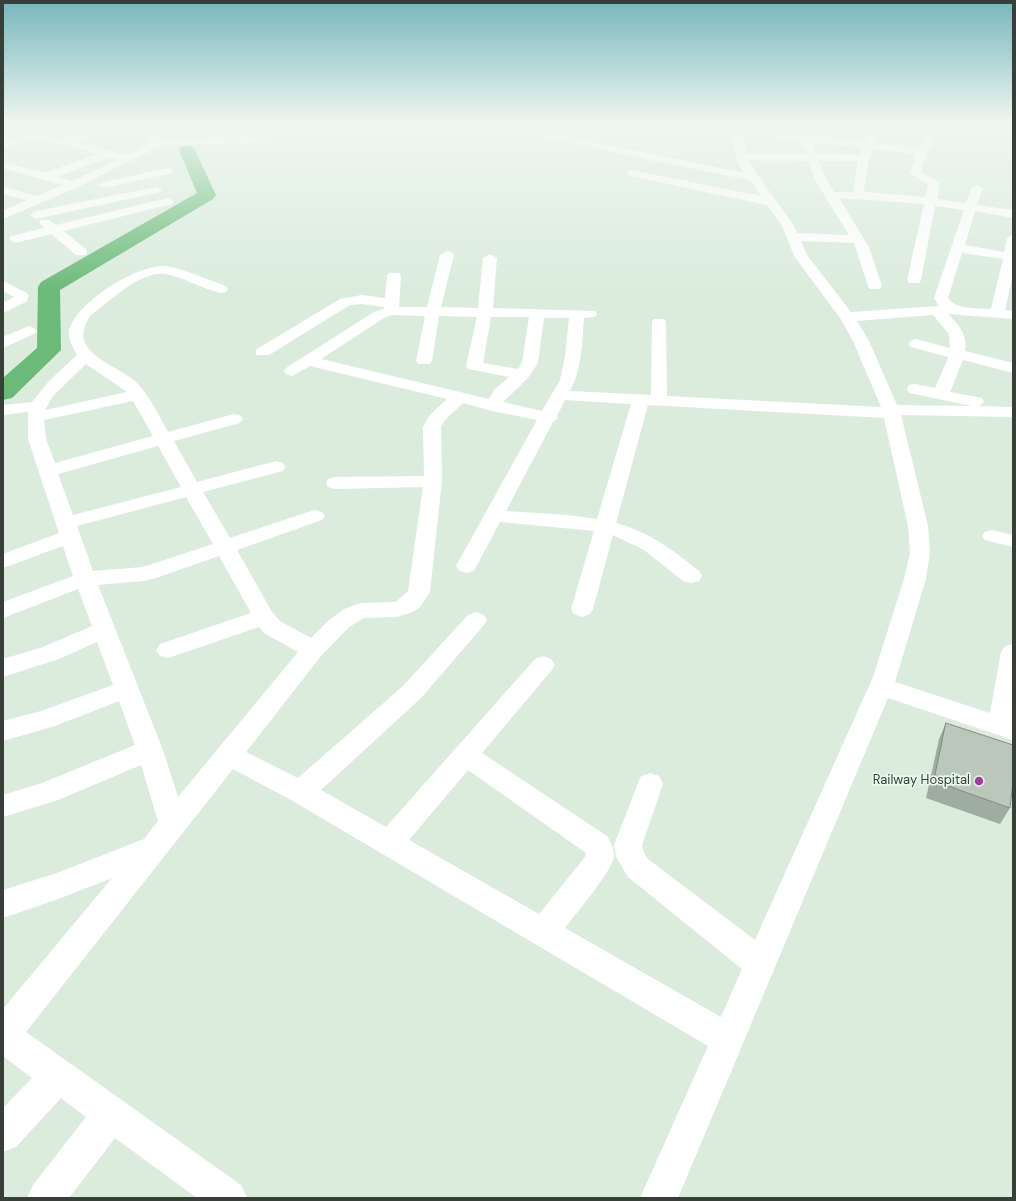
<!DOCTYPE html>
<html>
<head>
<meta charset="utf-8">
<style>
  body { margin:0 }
  #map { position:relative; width:1016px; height:1201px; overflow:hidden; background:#dbecdd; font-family:"DM Sans",sans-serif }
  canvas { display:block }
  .frame { position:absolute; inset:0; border:4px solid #383f39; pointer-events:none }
</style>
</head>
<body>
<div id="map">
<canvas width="1016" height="1201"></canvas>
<div class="frame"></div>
</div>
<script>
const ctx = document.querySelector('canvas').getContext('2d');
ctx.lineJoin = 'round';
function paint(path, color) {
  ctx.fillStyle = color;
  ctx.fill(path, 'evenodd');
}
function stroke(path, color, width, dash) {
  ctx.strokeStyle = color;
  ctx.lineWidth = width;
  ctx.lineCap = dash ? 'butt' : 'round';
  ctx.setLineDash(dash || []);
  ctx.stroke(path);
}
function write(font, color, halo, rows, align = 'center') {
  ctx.font = font + ' "DM Sans",sans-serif';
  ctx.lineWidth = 3.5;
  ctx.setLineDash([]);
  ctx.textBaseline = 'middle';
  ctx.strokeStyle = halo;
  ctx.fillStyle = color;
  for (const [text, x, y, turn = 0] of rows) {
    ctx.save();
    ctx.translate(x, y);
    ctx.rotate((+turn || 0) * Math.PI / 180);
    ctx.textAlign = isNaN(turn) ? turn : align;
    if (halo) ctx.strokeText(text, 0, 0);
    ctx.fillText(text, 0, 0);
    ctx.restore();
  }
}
const river = new Path2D(`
  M187,145L193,147L195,150L216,195L213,199L60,290L61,350L12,398L3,400V378L37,348L38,287L41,282L197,193L179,150L181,147Z`);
const street = new Path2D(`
  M3,123L37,132L69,123H82L81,125L48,135L62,139L108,124H114L116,126L114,128L74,142L127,155L149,142L126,129L124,127L129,123H139L136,127L157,137L159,142L173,139L256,137L258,136L267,123H276L266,140L257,143L173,145L153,149L78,187L3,219V211L27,200L3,194V187L37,196L62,185L3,168V162L45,173L98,154L37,138L3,148V142L26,135L3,129ZM109,157L118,160L72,181L57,177Z
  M733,123H742L746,154H807L802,141L772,137L763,132V123H771L774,131L816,136L831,123H840L826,137L865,142L874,123H882L875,143L919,149L936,123H944L927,152L921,172L940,183L937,199L966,203L971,188L977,185L983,188L977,205L1013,210V218L975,211L965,245L1004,252L1007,238L1013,234V274L1005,310L1013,311V319L948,314C959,325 968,335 965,351L1013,363V373L963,360L950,392L982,398L984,402L979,406L1013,407V417L901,415L928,526L930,553L926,579L895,682L990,713L1001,652L1005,646L1013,644V740L888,698L678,1198H640L708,1046L291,800L233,769L26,1032L241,1185L247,1198H197L115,1138L69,1198H27L33,1185L86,1117L61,1098L16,1147L3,1152V1108L32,1078L3,1056V1009L112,878L61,898L3,918V890L57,873L144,839L158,821L141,765L58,800L3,817V795L42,783L135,745L119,701L55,726L3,741V721L41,711L113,685L97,642L59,659L3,677V659L43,647L92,626L78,589L3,618V602L73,576L63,546L3,568V554L59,533L28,439V412L3,415V405L32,402L49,381L77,355C74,349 68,340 69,332C73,304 137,264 165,266C183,268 208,280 226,286L228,289L226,292L221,293C202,289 184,277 165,274C140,271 109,302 90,316C65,354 118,364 137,383C150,396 159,416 168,432L234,414L240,415L243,419L240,423L174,441L197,482L276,461L283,463L285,467L283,471L203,492L230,538L308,512L315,510L322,512L325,516L322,520L237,550L272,612L280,621L311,638L328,621L344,609L361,603L396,602L408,591L423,487L335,489L328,487L326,483L328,479L335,477L424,476L423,427L430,415L447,399L310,366L292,376L286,374L284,371L286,368L374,312L384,309V307L362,304L350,305L269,355H257L255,352L257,349L340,299L362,295L385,298L387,276L389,273H399L401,276L399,307H427L440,255L447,251L452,252L454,255L441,307L478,308L483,258L490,254L497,258L493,308L595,311L597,314L595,317L584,318C582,343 582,369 570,391L651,395L652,322L654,319H664L666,322L667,396L881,407L853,341L840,318L794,256L782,226L767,205L631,176L626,173L631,170L761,196L750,180L540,137L535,134L540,131L744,173C734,158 731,140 733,123ZM812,142L818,143L863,148L860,155L817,154ZM873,149L916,154L910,173L928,184L925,197L864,192L869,158ZM747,160L809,161L814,178L849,235L797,233L792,223ZM819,161H858L853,192H834L826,178ZM839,198L924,204L907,280L909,283H919L921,280L935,206L964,210L934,298L939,306L851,312L807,255L801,241L854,243L868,286L870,289H880L882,286L869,247ZM962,253L1003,259L991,309C978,308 956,310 948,298ZM392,315L425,316L416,361L418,364H430L432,361L439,316L477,317L466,366L468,369L509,377L494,390L489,399L321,359L384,318ZM933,315L949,334L950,348L916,339L911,341L908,344L911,347L948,357V358L935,388L915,384L909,385L907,389L909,393L972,406L897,405L869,341L857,321ZM491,317H529L522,363L518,369L483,363ZM544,318H569L565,357L560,380L542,411L503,402L528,378L538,363ZM86,364L127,392L45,410L53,396ZM565,400L631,404L597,519L567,515L506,511L553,422L558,418L557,416ZM133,401L153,436L55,463L46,439L44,420ZM463,403L492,411L537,420L456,566L460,571L467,573L474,571L500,522L594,531L571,609L574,614L582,617L590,614L593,609L613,535L644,550L683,581L691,583L699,581L702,576L699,571C673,550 649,532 616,523L648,405L884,418L908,526L910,553L904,579L873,677L755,940L648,859L644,853L642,845L663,784L659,776L650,773L641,776L614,845L616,857L628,877L742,969L721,1017L565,928C575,914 615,869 614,854C614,848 610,841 607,836L482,753L551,671L555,665L551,659L543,656L535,659L386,827L321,790L421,698L484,625L487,620L484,615L476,612L468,615L403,686L298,778L246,752L321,656L349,627L364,618L397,617L413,612L420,607L430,592L442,481L441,427L444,421ZM158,446L181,487L73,515L58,474ZM186,497L213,544L143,567L93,571L77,526ZM219,556L251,613L160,644L156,650L160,656L168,658L259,627L264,633L298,652L178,797L163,750L98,585L143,581L156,578ZM468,770L586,853L585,857L539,914L409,840Z
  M907,123H917L907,132H901L899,130Z
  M168,168L172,169L173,171L172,173L104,188L98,185L104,182Z
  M156,187L162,190L160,192L36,219L30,215L36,211Z
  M168,198L172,200L174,202L172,204L63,231L86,249L87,252L86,255H76L51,234L15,243L9,239L11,236L44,228L39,223L41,220H49L56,225Z
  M3,281L27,293L29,296L26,302L3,313V303L14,297L3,291Z
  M29,326L34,328L37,331L34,334L3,348V337Z
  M992,530L1013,535V547L985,540L982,536L985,532Z`);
const wall = new Path2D(`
  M946,723L1010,808L1000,824L926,798L939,739Z`);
const building = new Path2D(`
  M946,723L1013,745V782L1010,808L934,781Z`);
const markers = [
  [979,781,5,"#a33ca0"]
];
const nearPoinames = [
  ["Railway Hospital",970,781]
];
paint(river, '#6bba7a');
paint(street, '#fff');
paint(wall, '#9faca0');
paint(building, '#b9c8ba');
stroke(building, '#828c82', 1);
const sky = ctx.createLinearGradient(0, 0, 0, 291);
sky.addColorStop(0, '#76b6bc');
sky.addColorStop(0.42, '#eff6f0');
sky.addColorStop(1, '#eff6f000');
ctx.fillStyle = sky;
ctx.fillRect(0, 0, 1016, 291);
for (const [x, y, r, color] of markers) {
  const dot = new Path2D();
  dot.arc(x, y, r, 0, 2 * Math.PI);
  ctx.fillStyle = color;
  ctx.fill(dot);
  stroke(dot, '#e9f9ea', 1.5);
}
write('13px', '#383f39', '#e9f9ea', nearPoinames, 'right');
</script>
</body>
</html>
